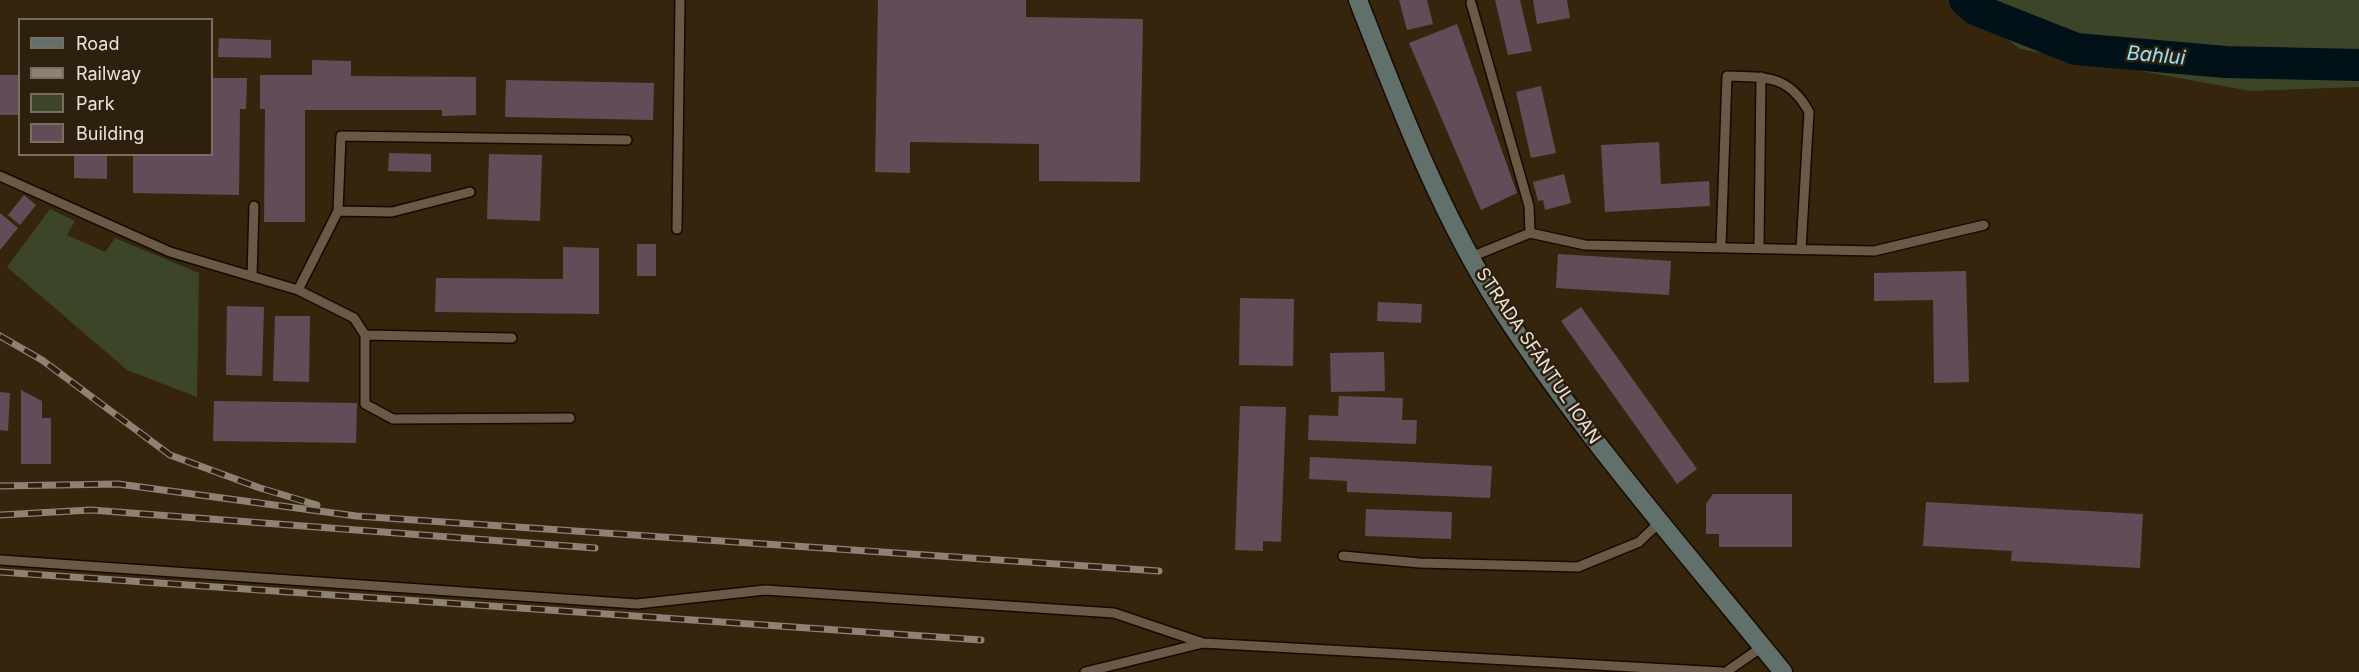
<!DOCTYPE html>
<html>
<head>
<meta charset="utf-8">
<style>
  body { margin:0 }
  #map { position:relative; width:2359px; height:672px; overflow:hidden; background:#2d200f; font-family:Inter,sans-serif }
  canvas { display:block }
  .legend { position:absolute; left:18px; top:18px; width:195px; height:138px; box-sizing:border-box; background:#2d200f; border:2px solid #7a6e60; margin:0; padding:8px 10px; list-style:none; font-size:18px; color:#ede4d9 }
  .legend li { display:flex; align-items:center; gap:12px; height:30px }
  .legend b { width:30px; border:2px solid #7a6e60 }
</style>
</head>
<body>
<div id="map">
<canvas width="2359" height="672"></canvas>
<ul class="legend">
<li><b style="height:8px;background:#62706c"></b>Road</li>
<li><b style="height:8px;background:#8d8274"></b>Railway</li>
<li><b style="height:16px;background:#3d4529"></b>Park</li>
<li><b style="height:16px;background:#624c57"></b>Building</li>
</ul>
</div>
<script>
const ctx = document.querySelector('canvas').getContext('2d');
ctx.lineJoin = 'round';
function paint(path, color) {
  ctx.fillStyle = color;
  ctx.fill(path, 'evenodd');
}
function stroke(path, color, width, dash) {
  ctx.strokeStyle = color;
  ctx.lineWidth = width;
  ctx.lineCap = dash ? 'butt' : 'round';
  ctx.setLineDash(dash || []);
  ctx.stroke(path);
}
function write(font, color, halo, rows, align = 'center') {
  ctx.font = font + ' Inter,sans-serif';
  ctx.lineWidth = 5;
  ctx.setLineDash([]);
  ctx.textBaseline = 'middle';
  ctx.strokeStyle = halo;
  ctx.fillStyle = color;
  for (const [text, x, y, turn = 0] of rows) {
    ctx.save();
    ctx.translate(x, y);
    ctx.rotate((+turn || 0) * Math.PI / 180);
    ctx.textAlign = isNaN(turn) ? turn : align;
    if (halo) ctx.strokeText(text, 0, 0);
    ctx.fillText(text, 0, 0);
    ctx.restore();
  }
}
const built = new Path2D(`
  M0,0H1956L2021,49L2250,91L2359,87V672H0ZM20,20H212V154H20Z`);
const green = new Path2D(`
  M1956,0H2359V87L2250,91L2020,49Z
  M50,209L75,221L67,235L105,252L115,238L199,273L197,397L127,370L7,267Z`);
const river = new Path2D(`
  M1965,0L1975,9L2076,49L2226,62L2359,65`);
const building = new Path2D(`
  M878,0H1026V17L1143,19L1140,182L1039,181V144L910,142V173L875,172Z
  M1399,0H1427L1433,24L1407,30Z
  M1495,0H1520L1532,51L1508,55Z
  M1533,0H1567L1570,18L1537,24Z
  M1457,24L1517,193L1481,210L1409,43Z
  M219,38L271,40V58L218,57Z
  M312,60L351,61V76L476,77V115L442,116V110H305V222H264L265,109H260V75H312Z
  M0,75H20V115H0Z
  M212,78H247L246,109H240L239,195L133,193V154H212Z
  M506,80L654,83L653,120L505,117Z
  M1541,86L1556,153L1531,158L1516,92Z
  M1659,142L1661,184L1709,181L1710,206L1605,212L1601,145Z
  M389,153L431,154V172L388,171Z
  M74,154H107V179L74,178Z
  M489,154L542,155L540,221L487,219Z
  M1564,174L1571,203L1545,210L1543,200L1538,201L1533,182Z
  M24,195L36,205L20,225L8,215Z
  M0,213L18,228L0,250Z
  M637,244H656V276H637Z
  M563,247L599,248V314L435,312L436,278L563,279Z
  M1558,254L1671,261L1669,295L1556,288Z
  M1966,271L1969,382L1934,383L1933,300L1874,301V273Z
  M1240,298L1294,299L1293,366L1239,365Z
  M1378,302L1422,304L1421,323L1377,321Z
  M227,306L264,307L262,376L226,375Z
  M1581,307L1697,469L1677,484L1561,321Z
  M275,316H310L309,382L273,381Z
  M1384,352L1385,391L1331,392L1330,353Z
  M21,390L42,401V418H51V464H21Z
  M0,392L10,393L8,431L0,430Z
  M1339,396L1403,398L1402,420H1417L1416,444L1308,440L1309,415L1338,416Z
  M214,401L357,403L356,443L213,441Z
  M1240,406L1286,407L1281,542L1263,541V551L1235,550Z
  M1310,457L1492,466L1490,498L1347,492V481L1309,479Z
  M1713,494H1792V547H1719V534H1706V504Z
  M1926,502L2143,514L2140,568L2011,561L2012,551L1923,546Z
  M1366,509L1452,512L1451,539L1365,536Z`);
const service = new Path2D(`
  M1471,3L1529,206L1530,233
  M0,176L170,252L298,290L354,318L365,335V404L393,419L570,418
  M338,211L392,212L470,192
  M677,229L680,0
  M1721,246L1727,76C1766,77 1789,75 1809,112L1801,249
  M1759,247L1761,77
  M1471,257L1530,233L1585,245L1874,251L1984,225
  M252,276L254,206
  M298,290L338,211L341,136L627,140
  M365,335L512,338
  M1343,556L1420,563L1578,567L1639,542L1660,522
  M0,560L637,604L765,590L1114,613L1203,643L1722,672
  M1085,672L1203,643
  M1726,672L1762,647`);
const secondary = new Path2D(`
  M1358,0C1399,105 1440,214 1501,309C1585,438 1687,553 1783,672`);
const rail = new Path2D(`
  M0,336L42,360L170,455L260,488L317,505
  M0,486L118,484L356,516L1159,571
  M0,515L91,510L595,548
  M0,572L981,640`);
const streetNames = [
  ["STRADA SFÂNTUL IOAN",1538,356,56]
];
const waterNames = [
  ["Bahlui",2156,56,5]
];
paint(built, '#36250d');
paint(green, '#3d4529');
stroke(river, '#001218', 32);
paint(building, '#624c57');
stroke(service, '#150900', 12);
stroke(secondary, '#150900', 21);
stroke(service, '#695947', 9);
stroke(secondary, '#62706c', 18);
stroke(rail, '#8d8274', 7);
stroke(rail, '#2d200f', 4.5, [14]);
write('18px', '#ede4d9', '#2d200f', streetNames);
write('italic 20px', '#95e3f9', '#2d200f', waterNames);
</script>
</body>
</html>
